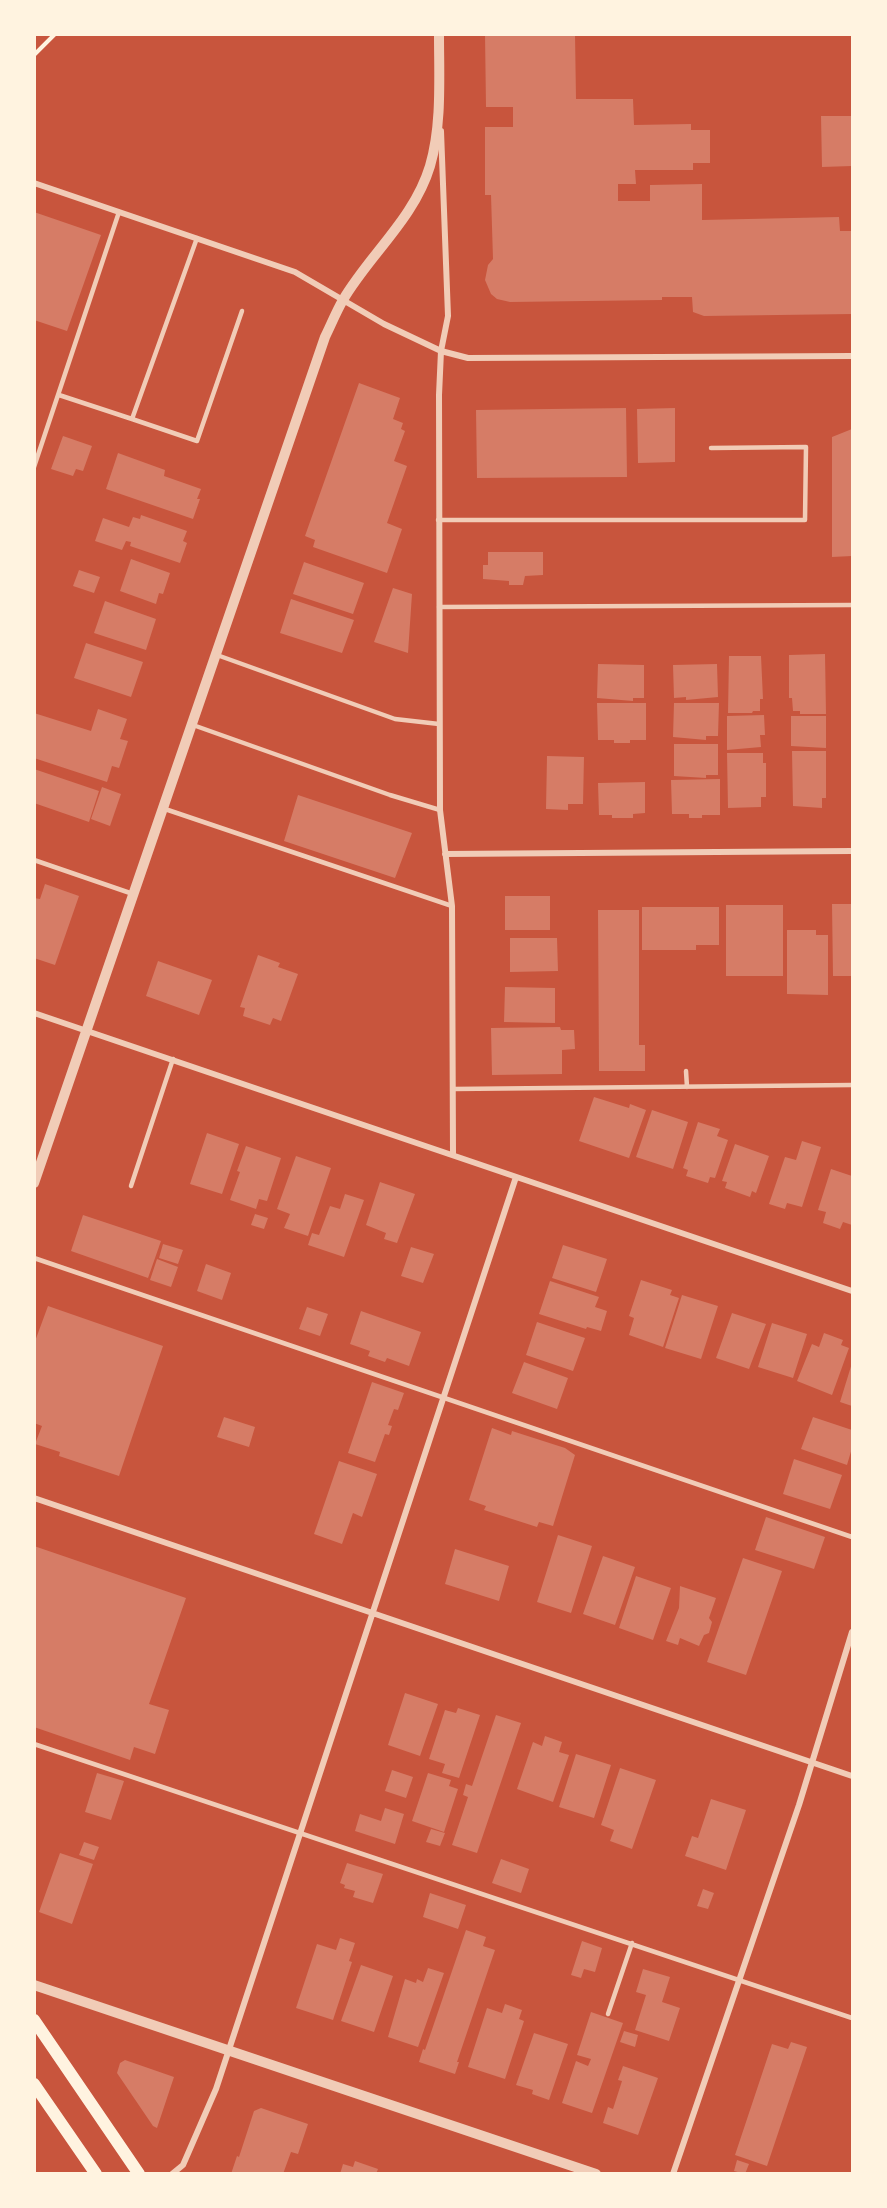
<!DOCTYPE html>
<html>
<head>
<meta charset="utf-8">
<style>
  body { margin:0 }
  #map { position:relative; width:887px; height:2208px; overflow:hidden; background:#c8553d; font-family:"Open Sans",sans-serif }
  canvas { display:block }
  .frame { position:absolute; inset:0; border:36px solid #fff3e0; pointer-events:none }
</style>
</head>
<body>
<div id="map">
<canvas width="887" height="2208"></canvas>
<div class="frame"></div>
</div>
<script>
const ctx = document.querySelector('canvas').getContext('2d');
ctx.lineJoin = 'round';
function paint(path, color) {
  ctx.fillStyle = color;
  ctx.fill(path, 'evenodd');
}
function stroke(path, color, width, dash) {
  ctx.strokeStyle = color;
  ctx.lineWidth = width;
  ctx.lineCap = dash ? 'butt' : 'round';
  ctx.setLineDash(dash || []);
  ctx.stroke(path);
}
const building = new Path2D(`
  M485,34H575L576,99H633L634,125L691,124V130H710V163H693V170H635L636,184H618V201H650V185L702,184V220L839,217L840,231H852V314L704,316L693,312L692,297H662V300L510,302L497,299L491,294L485,280L488,265L493,259L491,195H485V127H513V107H486Z
  M821,116H852V166L822,167Z
  M34,212L101,235L67,331L34,320Z
  M359,383L400,398L393,419L403,423L401,429L405,431L394,461L407,466L387,523L402,529L387,573L313,547L315,540L305,536Z
  M626,408L627,477L477,478L476,410Z
  M675,408V462L638,463L637,409Z
  M852,429V556L832,557V437Z
  M63,436L92,446L83,471L76,469L73,476L51,469Z
  M118,453L165,470L164,476L201,489L197,499H200L193,519L106,489Z
  M141,515L187,531L183,541L187,543L180,563L130,546L131,542L126,541L122,550L95,541L103,518L129,527L133,517L140,519Z
  M488,552H543V575L525,576L523,585H509V581L483,579V565H488Z
  M131,559L170,573L163,594L159,593L156,604L120,591Z
  M304,562L364,583L353,614L293,594Z
  M79,570L100,577L94,593L73,586Z
  M393,588L412,594L408,653L374,642Z
  M291,599L354,620L342,653L280,633Z
  M105,601L156,619L146,650L94,633Z
  M86,643L143,662L131,697L74,678Z
  M825,654L826,714H800V711H793L792,698H789V655Z
  M729,656H761L763,699H760V711H753L752,713H728Z
  M598,664L644,665V698H633V701L597,698Z
  M717,664L718,697L686,700V697L674,698L673,665Z
  M597,703H646V740H630V743H614V740H598Z
  M674,703H719L718,736H706V740L673,737Z
  M98,709L127,719L120,739L128,741L119,768L112,766L107,782L34,758V713L91,731Z
  M764,715L765,735H760L761,747L727,750V716Z
  M791,716H826V748L791,746Z
  M674,744H718V775H706V778L674,776Z
  M792,751H826V798H822V808L793,806Z
  M727,753H763V763H766V797H761V807L728,808Z
  M547,756L584,757L583,804H568V810L546,809Z
  M34,769L99,791L89,822L34,803Z
  M720,779V815H702V818H689V814H672L671,780Z
  M645,782V813L633,814V818H612V815H599L598,783Z
  M102,787L121,794L110,826L91,819Z
  M298,795L412,833L395,878L284,841Z
  M45,884L79,896L55,965L34,958V898L40,899Z
  M505,896H550V930H505Z
  M832,904H852V976H833Z
  M726,905H783V976H726Z
  M642,907H719V945H696V950H642Z
  M598,910H639V1045H645V1071H599Z
  M787,930H816V935H828V995L787,994Z
  M510,938H557L558,971L510,972Z
  M258,955L280,963L278,967L298,974L281,1021L273,1018L270,1025L243,1016L245,1008L240,1007Z
  M158,961L212,980L199,1015L146,996Z
  M505,987L555,988V1023L504,1022Z
  M560,1027L561,1030H574L575,1049L562,1050V1074L492,1075L491,1028Z
  M594,1097L629,1108L630,1104L646,1110L629,1158L579,1141Z
  M652,1110L688,1122L673,1169L636,1157Z
  M698,1122L720,1129L717,1136L728,1140L715,1178L710,1177L708,1183L686,1176L688,1170L683,1168Z
  M207,1133L239,1144L222,1194L190,1184Z
  M802,1141L821,1147L802,1207L787,1203L785,1209L769,1204L785,1157L796,1160Z
  M735,1144L769,1156L756,1193L752,1191L750,1197L725,1188L727,1182L722,1181Z
  M246,1146L281,1158L267,1201L259,1199L256,1209L230,1200L240,1172L237,1171Z
  M296,1156L331,1168L308,1236L284,1228L290,1214L277,1209Z
  M831,1169L852,1176V1225L843,1222L840,1229L823,1223L826,1212L818,1210Z
  M380,1182L415,1194L397,1243L384,1239L386,1233L366,1225Z
  M345,1194L364,1200L344,1257L308,1245L312,1233L319,1235L330,1206L340,1209Z
  M255,1214L268,1218L264,1229L251,1225Z
  M83,1215L161,1241L148,1278L71,1251Z
  M163,1244L183,1250L178,1264L159,1258Z
  M563,1245L607,1259L596,1292L552,1278Z
  M411,1247L434,1254L423,1283L401,1276Z
  M157,1259L178,1267L171,1287L150,1280Z
  M206,1264L231,1273L222,1300L197,1291Z
  M641,1280L672,1290L670,1295L679,1298L663,1347L629,1335L634,1318L629,1316Z
  M550,1281L599,1297L595,1307L607,1311L601,1331L587,1327L586,1329L539,1314Z
  M682,1295L718,1306L701,1359L665,1348Z
  M48,1306L163,1346L119,1476L59,1456L60,1452L35,1444L42,1426L34,1423V1344Z
  M307,1307L328,1314L320,1336L299,1329Z
  M361,1311L421,1332L409,1366L387,1358L385,1362L368,1356L370,1351L350,1344Z
  M732,1313L766,1324L749,1369L716,1358Z
  M537,1322L585,1338L573,1371L526,1355Z
  M772,1323L807,1334L793,1378L758,1367Z
  M824,1333L843,1340L841,1345L849,1348L832,1395L797,1381L812,1344L819,1347Z
  M524,1362L568,1378L557,1409L512,1393Z
  M852,1363V1406L840,1402Z
  M372,1382L404,1393L398,1410L394,1409L388,1425L392,1426L389,1435L385,1434L375,1462L348,1453Z
  M224,1417L255,1427L249,1447L217,1437Z
  M813,1417L852,1430V1448L847,1465L801,1449Z
  M492,1428L511,1435L512,1431L565,1448L575,1455L553,1526L539,1522L537,1527L484,1510L486,1506L469,1500Z
  M794,1459L842,1475L830,1509L783,1494Z
  M339,1461L377,1474L362,1517L353,1513L342,1544L314,1534Z
  M766,1517L825,1537L814,1569L755,1550Z
  M558,1535L592,1546L571,1613L537,1602Z
  M34,1546L186,1598L149,1704L169,1710L155,1754L134,1747L130,1760L34,1727Z
  M455,1549L509,1566L499,1601L445,1584Z
  M603,1556L635,1567L615,1625L583,1614Z
  M743,1558L782,1571L746,1675L707,1662Z
  M636,1576L671,1588L653,1640L619,1628Z
  M680,1586L716,1598L709,1618L712,1622L709,1633L704,1635L699,1646L680,1638L678,1645L666,1641L679,1608Z
  M405,1693L438,1704L420,1756L388,1745Z
  M458,1708L480,1715L459,1778L442,1773L445,1764L429,1759L445,1710L456,1713Z
  M496,1715L521,1723L477,1853L452,1845L468,1797L463,1795L466,1784L472,1786Z
  M545,1736L562,1742L559,1752L569,1755L553,1802L517,1789L533,1742L542,1746Z
  M576,1754L611,1765L594,1818L559,1807Z
  M620,1768L656,1780L632,1849L610,1841L614,1830L601,1825Z
  M392,1770L413,1777L406,1798L385,1791Z
  M97,1773L124,1781L111,1820L85,1812Z
  M428,1773L451,1780L449,1786L458,1789L444,1832L412,1821Z
  M711,1799L746,1810L726,1870L685,1856L692,1836L698,1838Z
  M385,1808L404,1814L395,1844L355,1831L360,1814L381,1821Z
  M431,1829L445,1833L440,1846L426,1842Z
  M84,1842L99,1847L94,1860L79,1855Z
  M60,1853L93,1864L72,1924L39,1912Z
  M501,1859L529,1869L521,1893L492,1883Z
  M347,1863L383,1874L373,1903L353,1897L355,1891L344,1888L345,1885L340,1883Z
  M703,1889L714,1893L708,1909L697,1906Z
  M430,1893L466,1905L458,1929L423,1917Z
  M466,1930L486,1937L483,1946L495,1950L457,2062H459L455,2074L419,2062L423,2049L425,2050Z
  M340,1938L355,1943L349,1961L352,1962L333,2020L296,2008L317,1944L336,1950Z
  M582,1941L602,1948L595,1972L584,1969L581,1978L571,1975Z
  M361,1965L393,1976L374,2032L341,2021Z
  M428,1968L444,1973L418,2047L388,2037L405,1979L416,1983L417,1979L423,1982Z
  M643,1969L670,1977L662,2002L680,2008L669,2041L635,2030L646,1995L636,1992Z
  M505,2004L522,2010L519,2019L524,2021L505,2079L468,2067L487,2008L502,2013Z
  M591,2012L623,2023L592,2113L562,2103L576,2061L588,2066L591,2059L577,2055Z
  M624,2031L638,2035L635,2047L620,2042Z
  M534,2033L568,2044L549,2100L532,2094L533,2090L516,2085Z
  M791,2042L807,2047L767,2166L735,2155L772,2044L788,2049Z
  M125,2060L174,2077L157,2128L153,2126L117,2073L120,2063Z
  M623,2066L658,2078L638,2135L603,2123L608,2107L613,2109L622,2081L618,2080Z
  M261,2108L308,2124L298,2154L291,2152L283,2174H231L237,2156L239,2157L254,2111Z
  M737,2160L749,2164L745,2174L734,2171Z
  M355,2161L378,2169L376,2174H340L343,2164L353,2167Z`);
const path = new Path2D(`
  M34,55L55,34
  M34,64V79`);
const service = new Path2D(`
  M59,395L132,419L197,238
  M132,419L197,441L242,311
  M34,467L119,212
  M438,520H805L806,447L711,448
  M439,607L852,605
  M217,655L395,719L439,724
  M193,725L390,795L440,810
  M165,809L452,906
  M34,860L133,894
  M686,1071L687,1087
  M453,1089L852,1085
  M131,1186L173,1059
  M34,1258L852,1537
  M34,1744L852,2018
  M608,2014L632,1943`);
const minor = new Path2D(`
  M441,131L448,316L441,351L439,395L440,810L452,906L453,1154
  M34,183L295,272L384,324L441,351L468,358L852,356
  M445,854L852,851
  M34,1013L852,1291
  M34,1498L852,1776
  M172,2174L183,2165L216,2089L516,1177
  M673,2174L799,1805L852,1632`);
const tertiary = new Path2D(`
  M34,1183L325,337C331,325 336,312 343,300C370,254 414,219 430,166C442,125 439,78 439,34
  M34,1985L596,2174`);
const secondary = new Path2D(`
  M34,2020L139,2174
  M34,2084L96,2174`);
paint(building, '#d67c66');
stroke(path, '#fff3e0', 4);
stroke(service, '#f1ccb7', 4.5);
stroke(minor, '#f1ccb7', 6);
stroke(tertiary, '#f1ccb7', 10);
stroke(secondary, '#fff3e0', 12);
</script>
</body>
</html>
